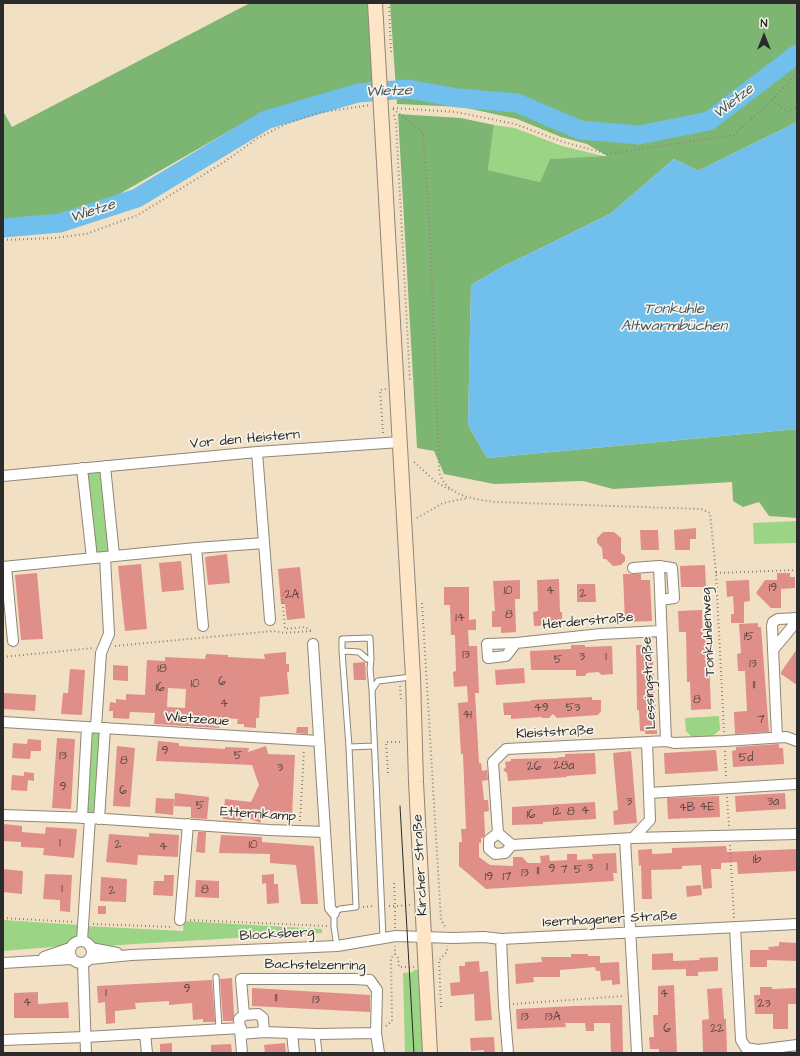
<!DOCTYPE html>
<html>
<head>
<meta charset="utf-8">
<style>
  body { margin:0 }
  #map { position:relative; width:800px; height:1056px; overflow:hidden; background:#f2e0c4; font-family:"Architects Daughter",sans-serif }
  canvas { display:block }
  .frame { position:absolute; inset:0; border:4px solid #2b2b2b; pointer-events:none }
  .north { position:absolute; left:744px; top:16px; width:40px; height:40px; -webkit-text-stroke:3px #f7f3e8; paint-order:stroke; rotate:0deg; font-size:11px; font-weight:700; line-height:16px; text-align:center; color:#2b2b2b }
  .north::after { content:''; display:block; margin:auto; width:14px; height:18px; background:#2b2b2b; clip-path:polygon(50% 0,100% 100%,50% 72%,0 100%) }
</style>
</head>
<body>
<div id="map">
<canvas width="800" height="1056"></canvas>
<div class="frame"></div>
<div class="north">N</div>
</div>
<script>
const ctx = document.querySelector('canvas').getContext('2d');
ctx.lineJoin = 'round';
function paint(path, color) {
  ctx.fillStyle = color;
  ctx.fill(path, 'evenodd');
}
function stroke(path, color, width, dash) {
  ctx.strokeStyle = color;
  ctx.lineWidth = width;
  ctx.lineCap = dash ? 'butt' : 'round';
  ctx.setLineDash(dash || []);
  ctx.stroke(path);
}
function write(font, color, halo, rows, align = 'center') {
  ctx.font = font + ' "Architects Daughter",sans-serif';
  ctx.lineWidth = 3.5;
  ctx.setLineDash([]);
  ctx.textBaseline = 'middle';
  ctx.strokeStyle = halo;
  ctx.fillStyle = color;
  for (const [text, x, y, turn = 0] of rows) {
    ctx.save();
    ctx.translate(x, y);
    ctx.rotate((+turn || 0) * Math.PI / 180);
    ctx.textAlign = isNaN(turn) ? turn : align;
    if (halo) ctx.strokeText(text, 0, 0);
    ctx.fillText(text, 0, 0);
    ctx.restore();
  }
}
const green = new Path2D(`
  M494,125L515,128L562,146L608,157L550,159L540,182L488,170Z
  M103,468L112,554L93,556L85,470Z
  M797,521V543L754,544L753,523Z
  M719,716L720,730L710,738L694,739L686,731L685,718Z
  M89,729L102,730L97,816L85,815Z
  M3,920L80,925V936L72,939L64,946L3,951Z
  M184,921L322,929V933L134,944L95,947L85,939L86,926L183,931Z
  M414,970H418L423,1053H405L403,973L413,972Z`);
const forest = new Path2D(`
  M250,3H369L374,81L252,118L81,216L3,221V111L12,127Z
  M390,3H797V122L698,171L674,159L610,214L502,267L471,285L468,425L487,458L797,429V518L769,516L759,502L743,507L733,501L732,482L613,489L583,481L494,484L444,474L434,451L417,448L398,114L461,118L494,125L488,170L540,182L550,159L607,156L587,144L561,137L517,119L462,107L397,104Z`);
const water = new Path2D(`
  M797,122V429L487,458L468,425L471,285L502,267L610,214L674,159L698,171Z`);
const river = new Path2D(`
  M3,228L60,223L137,198L266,120L358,93L408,89L458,98L517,103L580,130L639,135L709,121L797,54`);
const building = new Path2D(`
  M696,528V539H690V550H675L674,530Z
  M640,530H658L659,550H641Z
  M603,532H614L621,538V553L625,556V561L621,565L613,566L606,559H603L602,548L597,543V538Z
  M227,554L230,583L208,585L205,557Z
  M181,561L184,590L162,592L159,563Z
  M141,564L147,629L125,631L118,566Z
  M705,565L706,587H681L680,566Z
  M300,567L305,618L287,620L285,604H281L278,569Z
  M37,573L43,639L21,640L15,575Z
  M777,573H790V577H795V588L781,589V608H771L756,593L765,580H777Z
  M623,574H641V580H650L652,621L625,622Z
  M559,579L560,612H562V625L534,626L533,612L538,611L537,580Z
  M520,580V599H515L516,632L501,633V627H492V611H495L493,581Z
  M749,580L750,601L744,602V623H731V614H734L733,596L727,597L726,581Z
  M577,584H595L596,602H577Z
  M444,587H469V620L476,619V630H468L469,646H477L479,693H475L479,763H481L482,771L487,770L488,780L482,781L484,800H488L489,811L484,812L485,835L483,838H481V843H479V857L490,865L513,866V857H522L528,863H541L540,856L549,855L550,861L567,860V854H577V860L593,859L592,854L616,853L617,873H613L614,881L486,889L459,866V842H462L461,829H466L463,754H461L458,703L468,702L467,686L454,687L453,672L456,671L455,635H451L450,605H444Z
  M702,610L703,637L708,636L711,709L691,710L690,682H687L686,632H679L678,611Z
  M758,623V627H761L769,732L735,734L734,712L747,711L745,671H738L737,654L741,653L739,624Z
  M571,645H585V647L612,646L613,674L602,675L598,672L587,673L585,676H576V670H531L530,651L571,649Z
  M636,645H652L657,734H645V731H640L639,710H637Z
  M797,649V685L781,674V672Z
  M286,652V664H289V672H287L289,694L260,697L259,718H256V728L244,727V724H237L238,719L219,718V728L168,725L154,724L155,713L130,712L129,719L113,718V711H109L110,702L116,703V699L126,700V694L145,695L147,660L165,661V657L205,659L206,654L228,655V657L265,659L264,654ZM168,688L186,689L185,708L167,707Z
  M365,662L366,680H354L353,663Z
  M113,665L128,666V681L113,680Z
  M524,668L525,683L496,685L495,670Z
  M70,669L85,670L82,715L61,714L63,693H68Z
  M4,693L36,695L35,711L3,709V697H4Z
  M592,697V700H601V711L598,715L557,718L553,714L549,718H542V717L511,719V715H504L503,703L531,701V700Z
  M297,727H308V734L296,733Z
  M57,738L75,739L71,809L52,808Z
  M28,739L41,740V751H31L30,759L12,758L13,743L27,744Z
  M158,741L179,743V746L225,749V747L249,748L248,752L266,746L268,754L295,755L292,815L264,814L260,823L242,815V821L223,819L225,799L251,802L259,785L252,765L156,761Z
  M779,744V748H783L784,764L733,767L732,751L736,750V747Z
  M117,746L135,748L130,807L113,806Z
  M716,750L718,771L665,774L664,753Z
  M631,751L637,823L614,825L613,811L618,810L613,753Z
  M595,753L596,774L567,776V777L508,781L507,773L503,770L506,767L505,762L511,761V759L559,758L558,757H565V754Z
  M24,772L34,773V781L28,780L27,791L11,790L12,775L24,776Z
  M175,793L209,797L207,819L191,818V807L174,806Z
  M785,793L786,809L736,812L735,796Z
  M719,796L720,817L668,819L667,798Z
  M156,798L174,799L173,815L155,813Z
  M595,802L596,819L543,822V824L512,825V807Z
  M4,824L22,826V832L45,834L46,827L77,829L74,858L43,855L44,848L21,847V842L3,841Z
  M198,832H206L205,853L196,852Z
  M149,833L179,835L178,857L138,855L137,865L106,862L109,834L149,837Z
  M221,835L262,837V842L314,846L318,904H301L296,865L270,863V854L219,853Z
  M726,846L727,852L797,849V871L738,874L737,862L721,863V869H711L712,888L703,889L701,865L682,866V869L651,870L652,899H642L641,865L639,866L638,850L652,849V854L672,853V848Z
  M3,869L23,871L22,894L3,892Z
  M45,874L72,875L70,912L60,911V900L43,899Z
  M274,874V884H278L279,903L267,904L266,883L262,884V875Z
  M164,875H174L173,896L153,895L154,881H164Z
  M101,877L127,879L126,902L100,901Z
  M196,880L219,881V898L195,897Z
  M701,885L702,895L687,897L686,886Z
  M98,906H106V914H98Z
  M779,942L797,943V961L767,960V967H750V950H769L768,947L779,946Z
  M673,953V961L700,960L699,958L718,957V971L698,972V976H686V969L652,970V954Z
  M571,954H588V956H600V963L619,962L620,984L612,985V980L601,981L600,971H596L595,967L560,970V977H533L534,982L516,984L515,964L542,962L541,957H571Z
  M479,961L480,972L488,971L492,1020L475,1021L474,994L451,996L450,983L460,982L459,966H465V962Z
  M232,978L234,1015L233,1021H223L220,979Z
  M212,980L215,1022H203V1019L193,1020L192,1003L169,1005V1001L135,1003L136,1009L115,1011V1023L106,1024L105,1002L98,1003L97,986Z
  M674,985L677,1053H659V1049H650L649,1037H654L653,1015H658V986Z
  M760,987H772V989L797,988V1004H788V1029H773V1014H755L754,995H760Z
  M252,988L370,995V1012L252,1006Z
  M722,988L724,1019H726L727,1053H703L702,1020L709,1019L707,989Z
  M38,992V1004L68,1002L69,1018H14V993Z
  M622,1005L623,1053H611L610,1023H594V1031H586L585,1023H565L566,1027L517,1029L516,1009L574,1006Z
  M494,1037L495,1053H484V1050L471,1051L470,1038Z
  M172,1043V1053H160V1044Z
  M285,1043L286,1053H265L264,1045Z
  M231,1044L232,1053H211V1045Z`);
const path = new Path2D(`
  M389,3L391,52
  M772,100L787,112L797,107
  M393,108L456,112L515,124L563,142L608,154L734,135L772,100L797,73
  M393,109L423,132L430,235L439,465C439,468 439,474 441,477C451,497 475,499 495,502L701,509L710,513L716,573L724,732
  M394,115L396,123L410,381
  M3,240L54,238L86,234L138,215L224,162L258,138L286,124L317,113L370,105
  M383,433L380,390L386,389
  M414,462L436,482L452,491
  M417,518L443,503L468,498
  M716,573L797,570
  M284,593H282L285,629L305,627L311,631
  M422,603L441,920L446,928
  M115,646L273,631L285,633L311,631
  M3,657L93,648
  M400,686L401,701
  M725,751L726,778
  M388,773L386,742H402
  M727,797L729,826
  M300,821L304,750
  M730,845L734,918
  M389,906H395L394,881
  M363,907L375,906
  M3,918L75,922
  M190,920L327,926
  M93,924L173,927
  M395,928V906L411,905
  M395,954L398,958L399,967H414
  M513,1004L624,996
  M441,1007L439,960L447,952V946
  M386,1026L392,1021L391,958L395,954V946`);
const service = new Path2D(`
  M342,651L359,652L367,659H371L370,638L342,639V651L349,747
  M371,659L370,669L372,690
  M383,938L372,690L378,681L411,677
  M337,946L334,927V913L340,909L356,907L349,747L374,746
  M216,977L219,1029
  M317,1034L319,1053`);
const minor = new Path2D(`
  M257,452L270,620
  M105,466L114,555
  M82,468L92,558
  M3,476L257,452L400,442
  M196,548L203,626
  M659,566L672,568L674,598L661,600
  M3,567L196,548L264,543
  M6,567L13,641
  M633,568L659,566L666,741
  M516,643L506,656L488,658L487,644L516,643L601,634L661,631
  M313,644L330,908L334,913
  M773,650L797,621
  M3,722L319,741
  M96,727L101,653L109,634L105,557
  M777,737L772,626L773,622L778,619L797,618
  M647,742L506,749L493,762L498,833L512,845L633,838L797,834
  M649,793L797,784
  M3,815L90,818L269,830L325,832
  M82,818L87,727
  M99,819L105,728
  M498,833L489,840V849L495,854L505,853L512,845
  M633,838L650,820L647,742L666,741L674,743L724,741L786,737L797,741
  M625,839L637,1053
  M180,920L188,824
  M735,927L741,1040L746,1048L758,1050L797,1045
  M501,939L504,1005L508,1053
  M70 952a11 11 0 1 1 22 0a11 11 0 1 1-22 0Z
  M82,941L90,818
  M91,948L117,953
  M44,957L70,948
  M90,959L131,955L337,946L396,936L453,938L484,937L501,939L797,924
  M3,963L71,959
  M83,963L86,1053
  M244,1015L241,979H354L370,980L377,990L376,1033
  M292,1033L294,1053
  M145,1034L147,1053
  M241,1034L264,1032L317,1034L376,1033L379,1053
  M3,1040L85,1037L241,1028
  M242,1053L239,1019L244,1015L258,1014L263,1018L264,1032`);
const secondary = new Path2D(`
  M375,3L413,677L416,782L430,1053`);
const tram = new Path2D(`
  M400,806L414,1053`);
const numberNames = [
  ["19",773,588],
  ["10",508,591],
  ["4",550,591],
  ["2",583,594],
  ["2A",292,595],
  ["8",509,615],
  ["14",460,618],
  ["15",749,637],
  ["13",466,655],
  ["3",582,657],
  ["1",606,657],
  ["5",558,660],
  ["13",753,664],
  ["18",162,669],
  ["6",222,682],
  ["10",195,684],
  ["11",754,685],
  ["16",160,688],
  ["8",697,700],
  ["4",224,704],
  ["49",541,708],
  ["53",573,708],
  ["41",467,715],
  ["7",761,720],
  ["9",165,751],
  ["13",63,756],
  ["5",238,756],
  ["5d",746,758],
  ["8",124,761],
  ["28a",564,766],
  ["26",534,767],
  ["3",280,768],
  ["9",63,787],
  ["6",123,791],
  ["3",629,802],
  ["3a",773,802],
  ["5",200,806],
  ["4E",707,807],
  ["4B",687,808],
  ["4",585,811],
  ["12",557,812],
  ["8",571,812],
  ["16",531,815],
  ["1",60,843],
  ["2",118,845],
  ["10",253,845],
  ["4",163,847],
  ["1b",757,860],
  ["1",607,867],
  ["3",590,868],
  ["9",552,869],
  ["7",564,870],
  ["5",578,870],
  ["11",538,871],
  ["13",525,873],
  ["19",489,877],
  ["17",507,877],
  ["1",62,889],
  ["8",205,890],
  ["2",112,891],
  ["9",187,989],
  ["1",106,993],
  ["4",664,994],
  ["11",276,998],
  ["13",316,1000],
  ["4",27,1003],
  ["23",764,1004],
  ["13",525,1017],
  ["13A",553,1017],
  ["6",667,1029],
  ["22",717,1029]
];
const streetNames = [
  ["Vor den Heistern",245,440,-5],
  ["Herderstraße",588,622,-5],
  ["Tonkuhlenweg",709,632,-93],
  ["Lessingstraße",650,683,-93],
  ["Wietzeaue",197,720,4],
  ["Kleiststraße",555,733,-3],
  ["Etternkamp",258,815,4],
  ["Kircher Straße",421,865,-93],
  ["Isernhagener Straße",610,920,-3],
  ["Blocksberg",277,935,-3],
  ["Bachstelzenring",315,966,1]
];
const waterNames = [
  ["Wietze",389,92,-2],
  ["Wietze",734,102,-38],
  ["Wietze",93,212,-18],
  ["Tonkuhle",674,310],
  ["Altwarmbüchen",674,327]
];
paint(green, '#9cd486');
paint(forest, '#7db673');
paint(water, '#71bfec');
stroke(river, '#71bfec', 19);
paint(building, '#df8e88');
stroke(service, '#8e8678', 7);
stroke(minor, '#8e8678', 12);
stroke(secondary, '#8e8678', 16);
stroke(path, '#8e8678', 2, [1, 3]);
stroke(service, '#fff', 5);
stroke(minor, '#fff', 10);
stroke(secondary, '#fde5c5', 14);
stroke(tram, '#2b2b2b', 1);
write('12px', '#584442', null, numberNames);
write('14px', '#2b2b2b', '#f7f3e8', streetNames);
write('italic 15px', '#405765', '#f7f3e8', waterNames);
</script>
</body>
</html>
